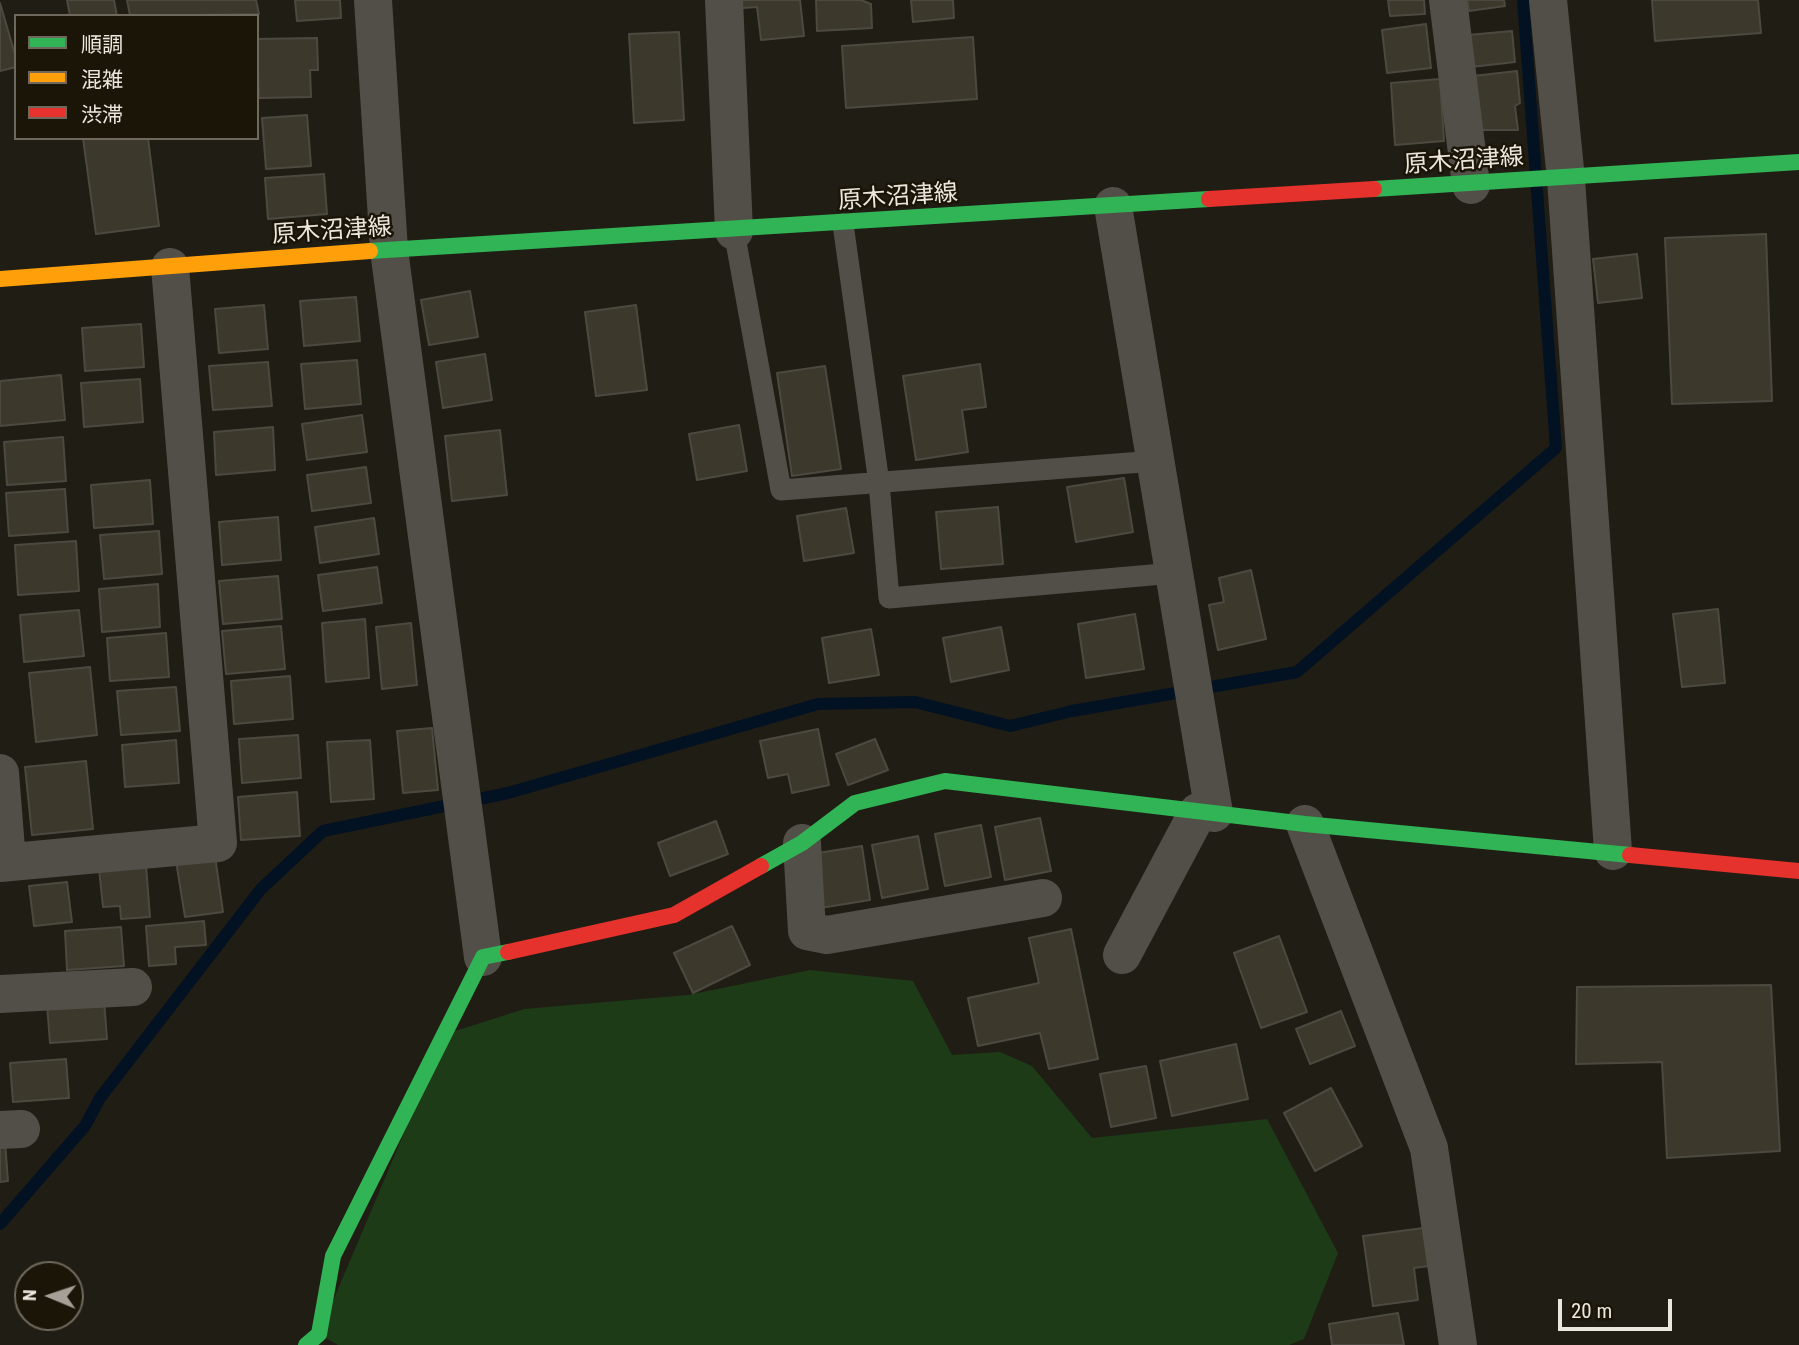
<!DOCTYPE html>
<html>
<head>
<meta charset="utf-8">
<style>
  body { margin:0 }
  #map { position:relative; width:1799px; height:1345px; overflow:hidden; background:#201d15; font-family:"Roboto Condensed","Noto Sans JP",sans-serif }
  canvas { display:block }
  .legend { position:absolute; left:14px; top:14px; width:245px; height:126px; box-sizing:border-box; background:#1b1507; border:2px solid #6f695d; margin:0; padding:9px 12px; list-style:none; font-size:21px; color:#ece7de }
  .legend li { display:flex; align-items:center; gap:14px; height:35px }
  .legend b { width:35px; border:2px solid #6f695d }
  .north { position:absolute; left:14px; top:1261px; width:70px; height:70px; box-sizing:border-box; background:#1b1507; border:2px solid #6f695d; border-radius:50%; rotate:272deg; font-size:19px; font-weight:700; line-height:28px; text-align:center; color:#ece7de }
  .north::after { content:''; display:block; margin:auto; width:24px; height:32px; background:#a5a098; clip-path:polygon(50% 0,100% 100%,50% 72%,0 100%) }
  .scale { position:absolute; left:1558px; top:1299px; width:114px; height:32px; box-sizing:border-box; border:4px solid #ece7de; border-top:0; padding-left:9px; font-size:21px; line-height:24px; white-space:nowrap; color:#ece7de; -webkit-text-stroke:5px #1b1507; paint-order:stroke }
</style>
</head>
<body>
<div id="map">
<canvas width="1799" height="1345"></canvas>
<ul class="legend">
<li><b style="height:9px;background:#30b455"></b>順調</li>
<li><b style="height:9px;background:#ff9f0a"></b>混雑</li>
<li><b style="height:9px;background:#e5322d"></b>渋滞</li>
</ul>
<div class="north">N</div>
<div class="scale">20 m</div>
</div>
<script>
const ctx = document.querySelector('canvas').getContext('2d');
ctx.lineJoin = 'round';
function paint(path, color) {
  ctx.fillStyle = color;
  ctx.fill(path, 'evenodd');
}
function stroke(path, color, width, dash) {
  ctx.strokeStyle = color;
  ctx.lineWidth = width;
  ctx.lineCap = dash ? 'butt' : 'round';
  ctx.setLineDash(dash || []);
  ctx.stroke(path);
}
function write(font, color, halo, rows, align = 'center') {
  ctx.font = font + ' "Roboto Condensed","Noto Sans JP",sans-serif';
  ctx.lineWidth = 5;
  ctx.setLineDash([]);
  ctx.textBaseline = 'middle';
  ctx.strokeStyle = halo;
  ctx.fillStyle = color;
  for (const [text, x, y, turn = 0] of rows) {
    ctx.save();
    ctx.translate(x, y);
    ctx.rotate((+turn || 0) * Math.PI / 180);
    ctx.textAlign = isNaN(turn) ? turn : align;
    if (halo) ctx.strokeText(text, 0, 0);
    ctx.fillText(text, 0, 0);
    ctx.restore();
  }
}
const green = new Path2D(`
  M810,970L913,981L952,1055L1000,1052L1032,1066L1092,1138L1267,1119L1338,1253L1304,1339L1289,1345H338L319,1334L446,1034L524,1009L688,995Z`);
const stream = new Path2D(`
  M0,1224L85,1126L100,1098L261,889L323,831L508,793L818,704L915,702L1010,726L1072,711L1297,672L1556,448L1523,0`);
const building = new Path2D(`
  M67,0H114L117,16H70Z
  M127,0H256L259,14L130,16Z
  M295,0H340L341,18L297,21Z
  M741,0H800L804,36L761,40L757,7L742,8Z
  M816,0H861L871,4L872,28L817,31Z
  M911,0H953L954,18L913,22Z
  M1388,0H1424L1425,14L1390,16Z
  M1467,0H1504L1505,6L1469,11Z
  M1652,0H1758L1761,33L1655,41Z
  M0,3L16,58V67L0,71Z
  M1426,24L1431,68L1387,73L1382,30Z
  M1512,31L1515,62L1471,67L1468,35Z
  M679,32L684,120L634,123L629,34Z
  M973,37L977,99L846,108L842,46Z
  M317,38L318,70H310L311,97L259,98L257,39Z
  M1517,71L1520,103L1515,106L1518,130H1480L1473,76Z
  M1440,79L1444,141L1395,145L1391,83Z
  M307,115L311,166L266,169L262,118Z
  M83,138H148L159,226L96,234Z
  M324,174L327,214L268,219L265,178Z
  M1766,234L1772,401L1672,404L1665,238Z
  M1637,254L1642,298L1598,303L1593,259Z
  M470,291L478,337L429,345L421,300Z
  M356,297L360,341L304,346L300,301Z
  M264,305L268,349L219,353L215,309Z
  M636,305L647,390L596,396L585,312Z
  M141,324L144,367L85,371L82,328Z
  M485,354L492,400L443,408L436,362Z
  M357,360L361,404L305,409L301,364Z
  M268,362L272,406L213,410L209,366Z
  M980,364L986,407L962,410L968,452L916,460L903,376Z
  M825,366L841,469L792,476L777,373Z
  M61,375L65,420L0,426V381Z
  M140,379L143,422L84,427L81,383Z
  M362,415L367,452L307,460L302,424Z
  M739,425L747,471L697,480L689,434Z
  M273,427L275,470L216,475L214,432Z
  M500,430L507,495L452,501L445,436Z
  M63,437L66,481L7,485L4,442Z
  M366,467L371,503L312,511L307,475Z
  M1124,478L1133,532L1076,542L1067,487Z
  M150,480L153,524L94,528L91,485Z
  M65,489L68,532L9,536L6,493Z
  M998,507L1003,564L941,569L936,512Z
  M846,508L854,553L804,561L797,516Z
  M278,517L281,560L222,565L219,522Z
  M374,518L379,554L320,563L315,527Z
  M159,531L162,574L104,579L100,535Z
  M76,541L79,591L18,595L15,545Z
  M377,567L382,603L323,611L318,575Z
  M1251,570L1266,639L1218,650L1209,605L1224,602L1219,578Z
  M278,576L282,619L223,624L219,581Z
  M158,584L160,627L102,632L99,589Z
  M1718,609L1725,683L1682,687L1673,614Z
  M79,610L84,656L24,662L20,615Z
  M1135,614L1144,669L1086,678L1078,624Z
  M365,619L369,678L326,682L322,623Z
  M411,623L417,685L382,689L376,627Z
  M281,626L285,669L226,674L222,631Z
  M1001,627L1009,670L951,682L943,638Z
  M871,629L879,675L829,683L822,638Z
  M166,633L169,677L110,681L107,638Z
  M90,667L97,735L36,742L29,673Z
  M290,676L293,719L234,724L231,681Z
  M176,687L180,731L121,735L117,691Z
  M432,728L438,790L403,793L397,731Z
  M818,729L829,785L792,793L788,774L768,778L760,741Z
  M298,735L301,778L242,783L239,739Z
  M875,739L888,770L848,785L836,754Z
  M176,740L179,783L125,787L122,745Z
  M370,740L374,799L331,802L327,742Z
  M86,761L93,829L32,835L25,767Z
  M297,792L300,836L241,840L238,797Z
  M1040,818L1051,871L1005,880L995,827Z
  M716,821L728,854L670,876L658,843Z
  M981,825L991,877L945,886L935,834Z
  M918,836L928,889L882,898L872,845Z
  M862,846L870,900L814,909L805,855Z
  M215,856L223,912L185,917L176,861Z
  M146,865L150,917L121,919L120,906L103,907L99,869Z
  M67,882L72,922L34,926L29,886Z
  M204,921L206,945L175,947L176,964L149,966L146,926Z
  M732,926L750,965L693,993L674,953Z
  M121,927L124,966L67,970L65,931Z
  M1071,929L1098,1059L1049,1069L1040,1033L978,1046L968,998L1039,983L1029,938Z
  M1279,936L1307,1012L1261,1028L1234,953Z
  M1771,985L1780,1151L1667,1158L1662,1062L1576,1064L1577,987Z
  M104,1000L107,1039L50,1043L47,1004Z
  M1341,1011L1355,1046L1310,1064L1296,1029Z
  M1236,1044L1248,1099L1172,1116L1160,1061Z
  M66,1059L69,1098L13,1102L10,1063Z
  M1146,1066L1156,1118L1111,1127L1100,1074Z
  M1331,1088L1362,1146L1315,1171L1284,1113Z
  M5,1142L8,1181L0,1182V1143Z
  M1423,1228L1429,1266L1414,1268L1418,1300L1373,1306L1363,1236Z
  M1398,1313L1404,1345H1332L1329,1324Z`);
const lane = new Path2D(`
  M843,224L879,483L889,598L1174,573
  M734,231L781,490L1155,461`);
const street = new Path2D(`
  M373,0L389,250L483,957
  M724,0L734,231
  M1448,0L1471,185
  M1548,0L1566,179L1613,851
  M1113,206L1214,813
  M0,773L7,862
  M1305,824L1429,1148L1458,1345
  M802,843L807,931L827,935L1043,898
  M0,863L218,843L170,267
  M1122,955L1198,812
  M0,994L133,987
  M0,1130L21,1129`);
const fast = new Path2D(`
  M1374,189L1799,162
  M370,251L1209,199
  M761,866L802,843L855,803L945,781L1305,824L1630,855
  M306,1345L319,1334L333,1256L483,957L508,952`);
const slow = new Path2D(`
  M0,279L370,251`);
const jam = new Path2D(`
  M1209,199L1374,189
  M1630,855L1799,871
  M508,952L674,915L761,866`);
const streetNames = [
  ["原木沼津線",1464,162,-4],
  ["原木沼津線",898,198,-4],
  ["原木沼津線",332,232,-4]
];
paint(green, '#1e3b18');
stroke(stream, '#031222', 12);
paint(building, '#3c382c');
stroke(building, '#4c4941', 2);
stroke(lane, '#524f48', 21);
stroke(street, '#524f48', 38);
stroke(fast, '#30b455', 16);
stroke(slow, '#ff9f0a', 16);
stroke(jam, '#e5322d', 16);
write('24px', '#ece7de', '#1b1507', streetNames);
</script>
</body>
</html>
